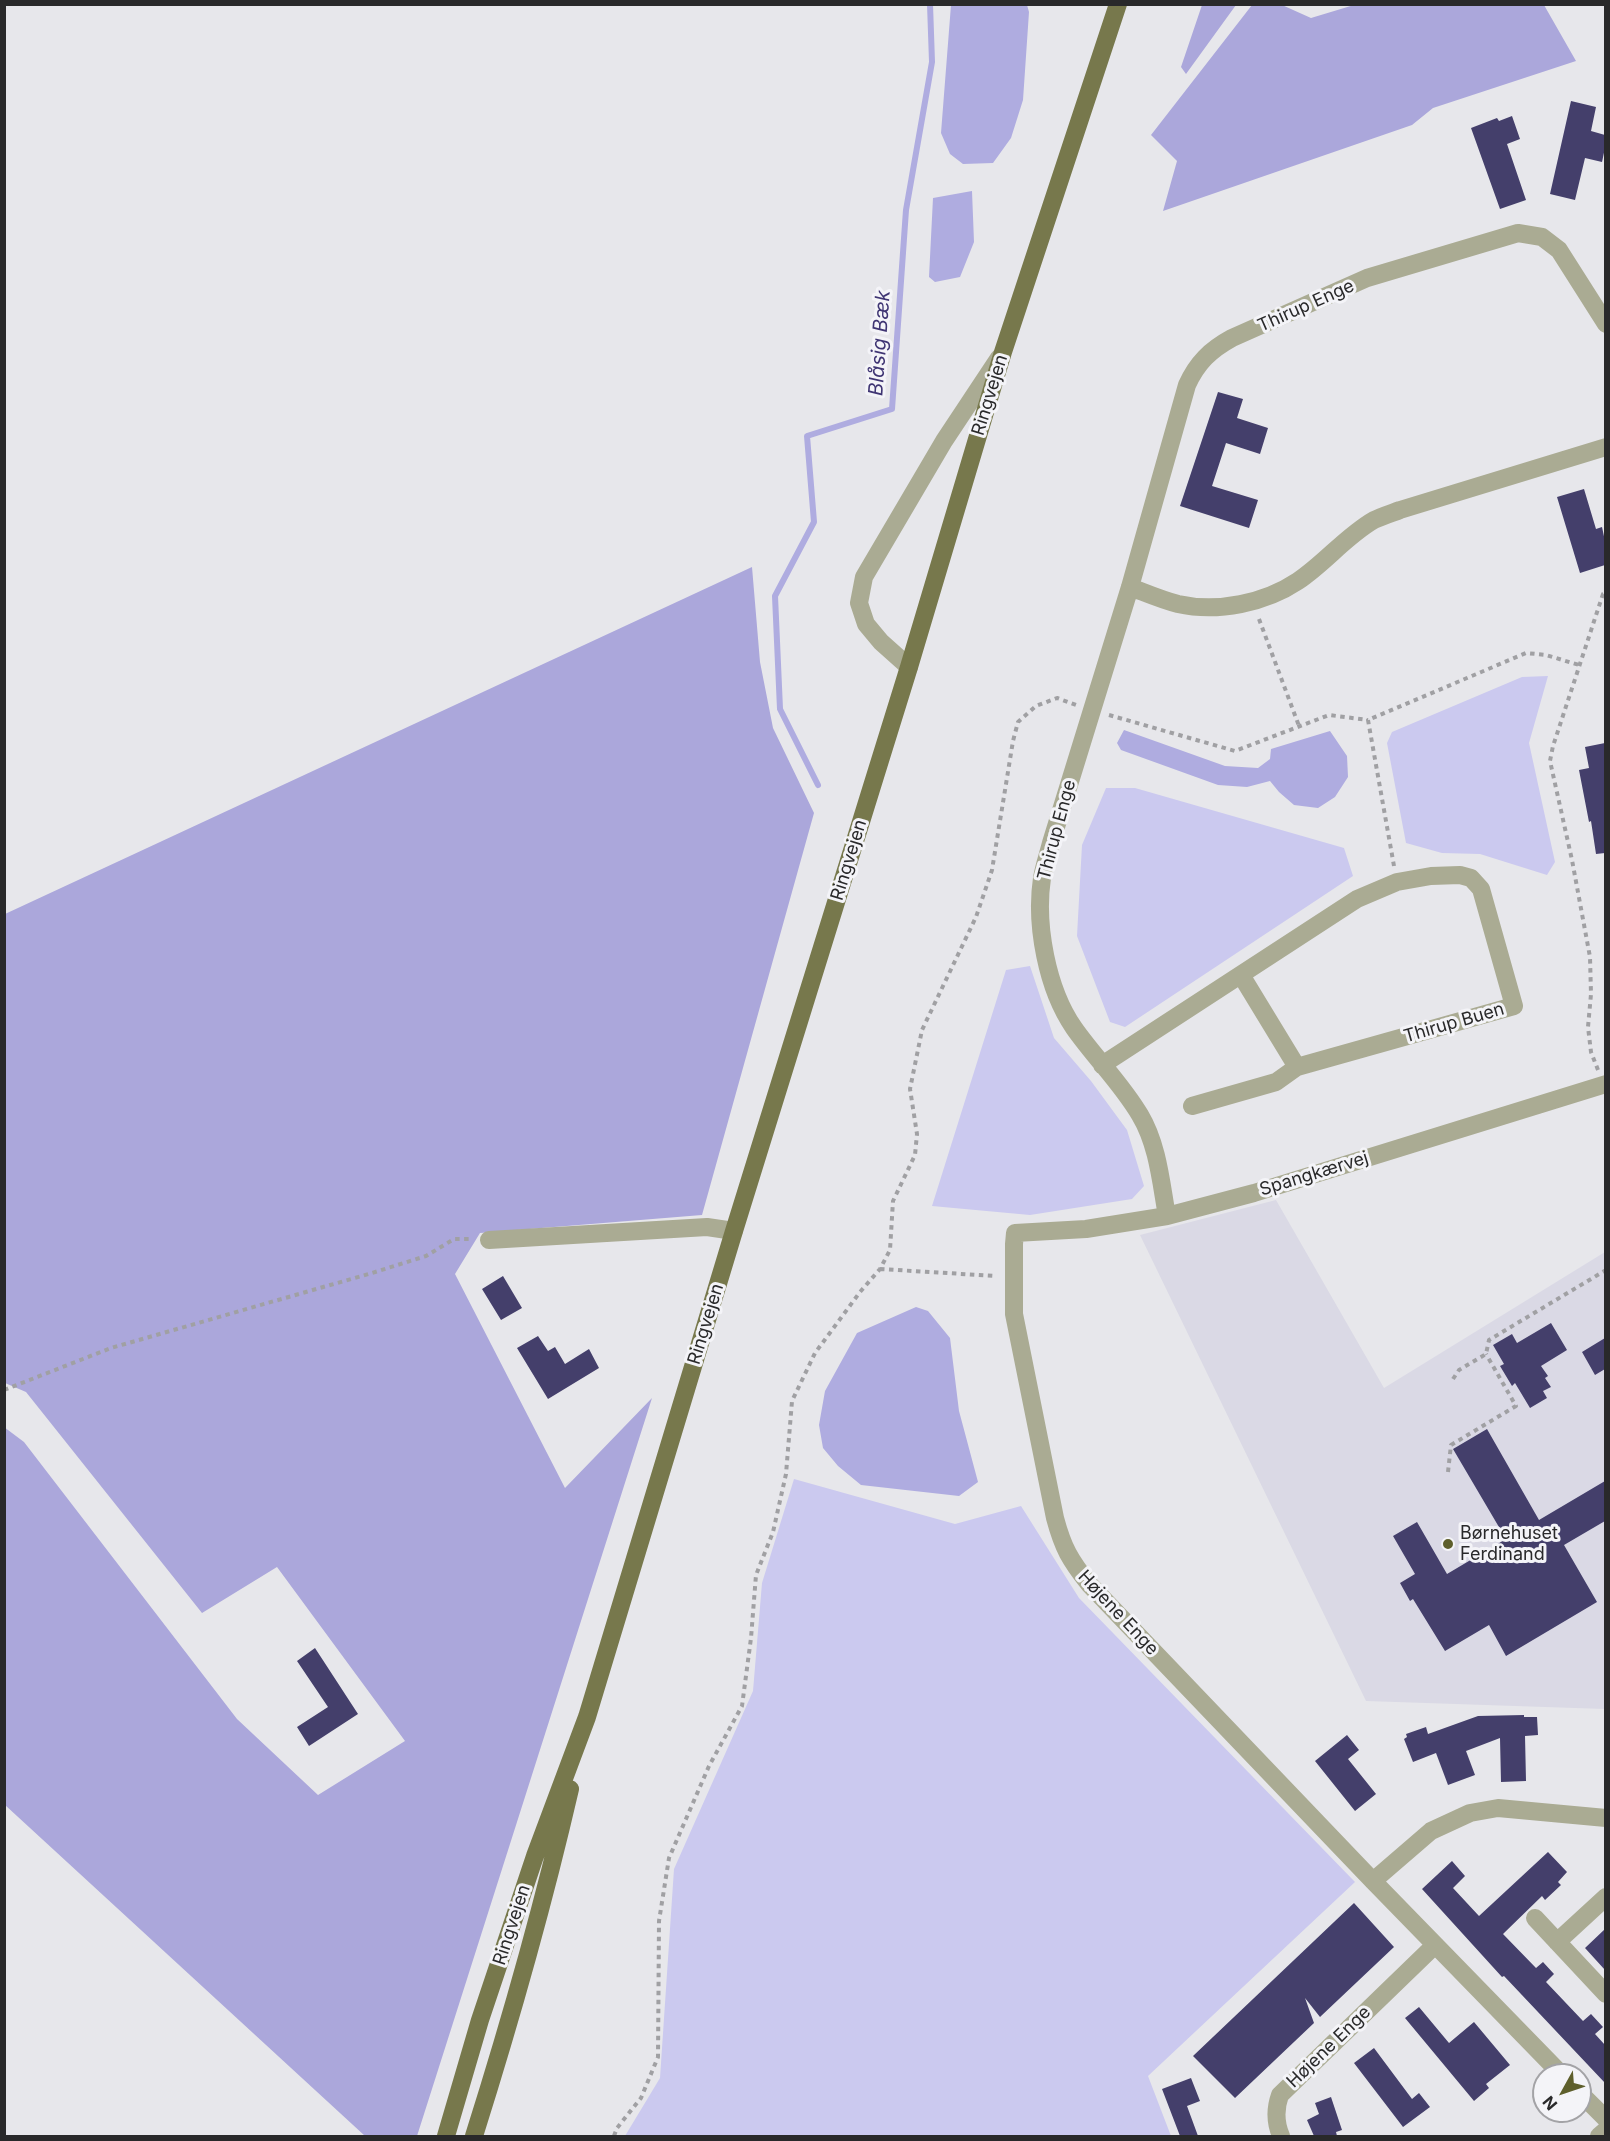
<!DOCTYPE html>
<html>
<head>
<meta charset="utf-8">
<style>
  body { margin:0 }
  #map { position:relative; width:1610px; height:2141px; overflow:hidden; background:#e7e7eb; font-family:Inter,sans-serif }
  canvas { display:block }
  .frame { position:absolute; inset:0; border:6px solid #29292a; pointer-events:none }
  .north { position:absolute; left:1532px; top:2063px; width:60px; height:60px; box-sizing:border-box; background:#f4f4f8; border:2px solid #a3a3a6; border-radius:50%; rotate:230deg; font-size:16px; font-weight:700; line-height:24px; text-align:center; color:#29292a }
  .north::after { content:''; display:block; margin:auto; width:21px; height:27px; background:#5e5f2c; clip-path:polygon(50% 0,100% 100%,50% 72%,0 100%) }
</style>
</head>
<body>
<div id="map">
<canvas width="1610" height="2141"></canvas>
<div class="frame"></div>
<div class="north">N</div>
</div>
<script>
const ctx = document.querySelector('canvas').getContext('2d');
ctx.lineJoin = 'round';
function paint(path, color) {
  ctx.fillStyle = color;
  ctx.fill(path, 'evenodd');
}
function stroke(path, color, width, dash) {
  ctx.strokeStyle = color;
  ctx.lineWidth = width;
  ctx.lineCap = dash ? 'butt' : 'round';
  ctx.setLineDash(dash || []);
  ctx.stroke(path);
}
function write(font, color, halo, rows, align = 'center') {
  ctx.font = font + ' Inter,sans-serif';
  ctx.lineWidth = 6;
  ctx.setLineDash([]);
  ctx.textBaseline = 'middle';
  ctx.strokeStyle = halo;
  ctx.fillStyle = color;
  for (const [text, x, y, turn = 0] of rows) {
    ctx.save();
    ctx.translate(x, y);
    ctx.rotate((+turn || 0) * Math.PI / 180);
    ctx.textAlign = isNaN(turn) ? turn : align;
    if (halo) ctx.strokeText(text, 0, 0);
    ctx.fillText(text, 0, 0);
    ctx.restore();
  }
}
const built = new Path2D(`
  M1276,1200L1384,1388L1605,1252V1709L1366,1701L1140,1235Z`);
const green = new Path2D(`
  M1548,676L1529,743L1555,862L1547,875L1480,854L1442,853L1406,843L1387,743L1392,732L1522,677Z
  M1106,788H1135L1344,848L1353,876L1125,1027L1110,1022L1077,936L1082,845Z
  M1030,966L1054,1038L1091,1081L1127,1130L1144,1186L1132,1199L1030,1215L932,1206L1006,970Z
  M794,1479L955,1524L1021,1506L1079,1598L1355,1882L1148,2076L1171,2136H625L660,2078L674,1869L753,1691L762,1583Z`);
const forest = new Path2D(`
  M1202,5H1236L1186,74L1181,67Z
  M1252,5H1282L1311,18L1354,5H1544L1576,61L1433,108L1412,125L1163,211L1177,161L1151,135Z
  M752,567L760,662L773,728L814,813L702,1215L480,1233L455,1274L565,1488L652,1398L417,2136H365L5,1805L4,1427L24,1442L237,1719L318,1795L405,1741L277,1567L202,1613L26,1392L5,1383V914Z`);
const water = new Path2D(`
  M951,5H1027L1029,12L1023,100L1011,138L993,163L963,164L950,154L941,133Z
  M972,191L974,242L960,277L935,282L929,277L933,198Z
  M1124,730L1225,766L1258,768L1270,759L1271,749L1330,731L1347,756L1348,777L1335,797L1318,808L1294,805L1279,792L1270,781L1247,787L1218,785L1121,750L1117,743Z
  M916,1307L928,1311L950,1338L959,1411L978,1482L959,1496L861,1485L838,1466L823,1448L819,1425L825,1391L857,1333Z`);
const stream = new Path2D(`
  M818,785L780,709L775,596L814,522L807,436L892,409L906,210L932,62L930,4`);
const building = new Path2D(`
  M1571,101L1596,107L1591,131L1605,135V148L1602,162L1585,158L1575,200L1550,194Z
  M1512,116L1520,139L1507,144L1526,200L1500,209L1471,128L1497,118L1499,121Z
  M1218,392L1243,399L1237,418L1268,428L1260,454L1226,443L1212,486L1258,500L1249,528L1180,506Z
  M1584,489L1596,529L1602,527L1605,541V565L1580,573L1557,497Z
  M1605,743V853L1596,854L1591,821L1589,822L1579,770L1589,768L1585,747Z
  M503,1276L522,1308L501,1320L482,1289Z
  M1551,1323L1567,1350L1541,1366L1548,1376L1545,1378L1551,1387L1543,1391L1547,1398L1530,1408L1515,1383L1512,1386L1500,1366L1504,1364L1493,1345L1512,1334L1517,1343Z
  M538,1336L548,1351L555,1347L565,1364L589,1349L599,1368L548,1399L517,1348Z
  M1605,1338V1369L1595,1375L1582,1352Z
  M1487,1429L1539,1520L1605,1481V1521L1564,1545L1597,1602L1506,1656L1489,1625L1445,1651L1413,1599L1410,1601L1400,1583L1415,1574L1393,1536L1417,1522L1447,1574L1506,1539L1453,1449Z
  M315,1648L358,1714L309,1746L297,1727L328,1707L297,1661Z
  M1524,1715V1717H1537L1538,1735L1525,1736L1526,1781L1501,1782L1500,1738L1466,1751L1475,1775L1448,1785L1436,1753L1413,1762L1404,1739L1407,1737L1406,1734L1426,1727L1428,1734L1478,1716Z
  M1347,1735L1359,1750L1348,1759L1376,1794L1355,1811L1315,1761Z
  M1548,1852L1567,1872L1558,1882L1561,1885L1545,1900L1542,1896L1503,1934L1536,1968L1543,1962L1554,1974L1546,1982L1583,2021L1591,2014L1603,2027L1595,2034L1605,2045V2083L1504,1976L1502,1977L1422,1889L1452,1861L1465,1876L1453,1888L1479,1916Z
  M1354,1903L1394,1947L1320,2017L1305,1998L1314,2023L1235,2098L1193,2056Z
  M1605,1929V1970L1585,1948Z
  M1419,2007L1449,2043L1474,2022L1510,2065L1486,2084L1489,2088L1474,2101L1405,2018Z
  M1374,2048L1412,2099L1419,2093L1430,2107L1403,2127L1354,2063Z
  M1191,2078L1200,2101L1187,2106L1198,2136H1180L1162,2089Z
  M1331,2097L1342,2130L1336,2132L1337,2136H1314L1307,2120L1319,2114L1315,2103Z`);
const path = new Path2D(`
  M1259,619L1299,726
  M1109,715L1235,751L1329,715L1368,720
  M1394,866L1368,720L1526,653L1546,655L1579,665
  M1598,1070L1591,1052L1588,1027L1591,994L1590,957L1572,860L1550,761L1553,746L1603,594L1606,592
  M880,1269L996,1276
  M1453,1379L1459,1370L1486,1354L1489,1340L1606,1270
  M4,1390L111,1348L372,1273L426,1256L454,1239H473
  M1448,1472L1451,1445L1516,1406L1486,1354
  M614,2136L617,2128L641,2098L658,2057L659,1921L669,1858L709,1766L742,1706L751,1638L756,1575L773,1532L786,1474L792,1401L815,1353L860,1292L880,1269L890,1250L893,1201L915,1155L917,1134L910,1089L922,1030L976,917L992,870L1013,741L1018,722L1036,706L1057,698L1076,705`);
const minor = new Path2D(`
  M1130,587C1146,593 1162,600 1178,604C1218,613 1265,603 1298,581C1325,563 1346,536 1374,520C1382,516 1392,513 1400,510L1606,447
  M909,667L881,642L866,624L859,603L864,577L944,441L999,358
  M1102,1065L1357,899L1397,882L1431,876L1460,875L1471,878L1481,889L1514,1006L1297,1067L1241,975
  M1192,1106L1276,1082L1297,1067
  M1167,1216C1161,1183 1158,1145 1140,1115C1122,1084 1095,1058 1074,1028C1047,989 1035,925 1042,878C1044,866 1048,855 1051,843L1130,587L1187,385C1197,363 1210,350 1232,338L1367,278L1518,233L1542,237L1559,250L1606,324
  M489,1240L707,1227L734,1231
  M1373,1881L1431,1831L1470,1813L1498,1808L1606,1818
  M1535,1918L1606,1994
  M1557,1942L1606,1897
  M1562,2075L1373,1881L1089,1584C1070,1560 1063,1548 1055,1518L1014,1314V1244L1015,1233L1086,1229L1167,1216L1254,1193L1606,1084
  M1580,2093L1606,2119
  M1281,2136C1275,2122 1275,2109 1280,2095L1435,1945
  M1599,2136L1606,2130`);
const major = new Path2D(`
  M446,2136L480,2020L535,1856L587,1717L734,1231L909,667L1003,352L1118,4
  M474,2136C510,2022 543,1906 570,1789`);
const markers = [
  [1448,1544,6,"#5e5f2c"]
];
const streetNames = [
  ["Thirup Enge",1306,306,-24],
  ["Ringvejen",990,395,-73],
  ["Thirup Enge",1057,830,-75],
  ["Ringvejen",849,860,-73],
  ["Thirup Buen",1454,1023,-16],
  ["Spangkærvej",1314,1174,-17],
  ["Ringvejen",706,1324,-73],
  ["Højene Enge",1118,1613,47],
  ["Ringvejen",512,1925,-72],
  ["Højene Enge",1329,2047,-44]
];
const poiNames = [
  ["Børnehuset",1460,1534],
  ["Ferdinand",1460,1555]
];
const waterNames = [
  ["Blåsig Bæk",880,343,-86]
];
paint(built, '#dad9e5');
paint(green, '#cbc9ef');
paint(forest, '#aba7db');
paint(water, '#aface0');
stroke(stream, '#aface0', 6);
paint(building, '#443f6b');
stroke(path, '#a0a0a3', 4, [4.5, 4.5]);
stroke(minor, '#aaab93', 18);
stroke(major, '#77784c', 18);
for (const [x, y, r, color] of markers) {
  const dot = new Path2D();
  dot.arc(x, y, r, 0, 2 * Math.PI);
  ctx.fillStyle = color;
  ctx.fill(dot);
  stroke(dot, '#f4f4f8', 2);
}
write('18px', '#29292a', '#f4f4f8', streetNames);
write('18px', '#29292a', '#f4f4f8', poiNames, 'left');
write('italic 20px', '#3f3573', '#f4f4f8', waterNames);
</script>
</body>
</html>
